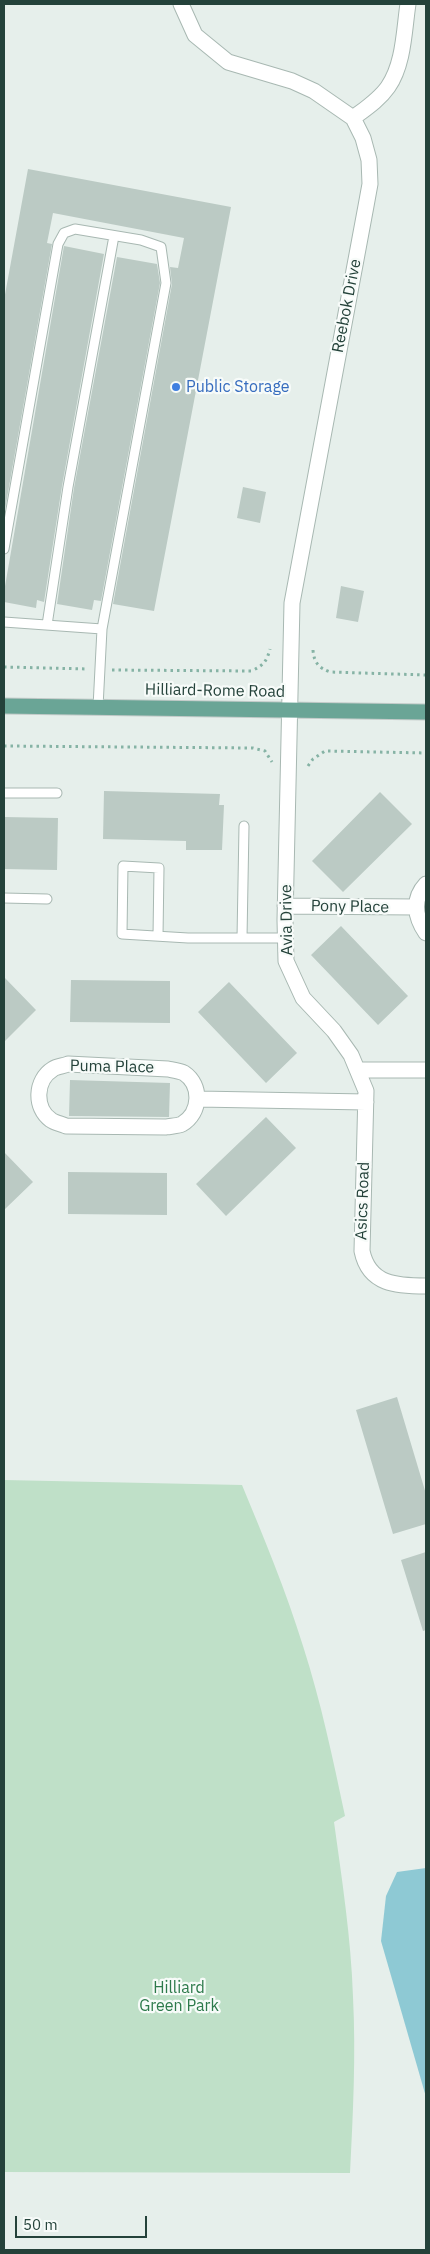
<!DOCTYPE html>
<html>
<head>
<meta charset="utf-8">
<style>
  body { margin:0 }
  #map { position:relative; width:430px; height:2254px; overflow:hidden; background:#e6efeb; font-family:"IBM Plex Sans",sans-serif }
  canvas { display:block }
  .frame { position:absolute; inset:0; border:5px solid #24423a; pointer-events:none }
  .scale { position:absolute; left:15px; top:2216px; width:132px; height:22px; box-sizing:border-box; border:2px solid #24423a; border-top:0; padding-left:6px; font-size:15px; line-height:18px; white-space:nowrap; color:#24423a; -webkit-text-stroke:4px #f7fbf9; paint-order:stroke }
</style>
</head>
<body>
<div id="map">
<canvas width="430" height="2254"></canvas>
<div class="frame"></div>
<div class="scale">50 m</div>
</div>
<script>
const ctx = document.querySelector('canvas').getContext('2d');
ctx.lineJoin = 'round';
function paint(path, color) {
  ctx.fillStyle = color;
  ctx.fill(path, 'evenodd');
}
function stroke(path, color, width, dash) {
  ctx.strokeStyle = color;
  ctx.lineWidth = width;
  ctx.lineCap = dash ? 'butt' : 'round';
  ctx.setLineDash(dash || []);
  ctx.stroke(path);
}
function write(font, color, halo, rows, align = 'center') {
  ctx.font = font + ' "IBM Plex Sans",sans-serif';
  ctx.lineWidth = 4.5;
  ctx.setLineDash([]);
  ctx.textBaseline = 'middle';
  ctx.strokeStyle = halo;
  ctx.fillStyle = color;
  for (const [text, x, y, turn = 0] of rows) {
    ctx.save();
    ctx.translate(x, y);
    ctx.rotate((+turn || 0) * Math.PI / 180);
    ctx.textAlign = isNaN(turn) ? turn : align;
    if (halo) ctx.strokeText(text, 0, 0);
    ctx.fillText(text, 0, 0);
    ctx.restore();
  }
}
const green = new Path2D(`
  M4,1480L242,1485C264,1538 286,1591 303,1646C321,1702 333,1759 345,1816L334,1822C342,1880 351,1938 353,1997C356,2056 353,2114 350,2173L4,2172Z`);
const water = new Path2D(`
  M426,1868V2097L381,1941L386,1896L397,1872Z`);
const building = new Path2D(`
  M28,169L231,207L154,611L113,604L172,284L170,267L178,268L184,238L53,213L47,243L52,244L4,515V300Z
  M64,246L104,254L62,486L44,602L37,600L36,608L4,602V592Z
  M117,257L157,264L160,283L101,601L94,600L92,610L57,604L74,488Z
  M243,487L266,492L260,523L237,518Z
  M341,586L364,591L358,622L336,618Z
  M104,791L220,794L219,805H224L222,850H186V841L103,839Z
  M380,792L412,824L343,892L312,861Z
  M4,817L58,818L57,870L4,869Z
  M341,926L408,996L378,1025L311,955Z
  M4,977L36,1010L4,1042Z
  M71,980L170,981V1023L70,1022Z
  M229,982L297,1053L266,1083L198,1012Z
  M70,1080L170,1083L169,1117L69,1116Z
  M266,1117L296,1148L226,1216L196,1184Z
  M4,1152L33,1182L4,1210Z
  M68,1172L167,1173V1215L68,1214Z
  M397,1397L426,1494V1524L393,1534L356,1410Z
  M426,1552V1630L423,1631L401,1560Z`);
const path = new Path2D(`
  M313,650C314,663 319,668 330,672L426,675
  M4,667L88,669
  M112,670L251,671C263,666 267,661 270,649
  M4,746L253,748L265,751L272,762
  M308,766L313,759L325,751L426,753`);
const lane = new Path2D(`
  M4,549L58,244L64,233L75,229L141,240L161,247L166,283L102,629L98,707
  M4,622L102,629
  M47,625L68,487L114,236
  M4,793H57
  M4,898L47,899
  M158,936L159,868L123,866L122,934L188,938H285
  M242,938L244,826`);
const street = new Path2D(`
  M181,4L195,35L228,62L292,81L314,91L353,118L363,138L369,160L370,184L366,206L292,603L285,920L286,961L303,998L334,1031L351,1055L366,1091L362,1251C369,1285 397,1286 426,1286
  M353,118C365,109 379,100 388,87C404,64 404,30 408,4
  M426,884C412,899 415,917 426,933
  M285,906L416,907
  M68,1064L168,1069C173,1070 180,1071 184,1073C202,1085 201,1113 182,1124C178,1126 171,1126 166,1127L66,1126C62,1124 55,1123 51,1120C34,1108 35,1080 53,1069C57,1066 64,1066 68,1064Z
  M358,1070H426
  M198,1099L366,1102`);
const primary = new Path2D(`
  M4,706L426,712`);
const markers = [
  [176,387,5,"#3f7fe0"]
];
const streetNames = [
  ["Reebok Drive",347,306,-79],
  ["Hilliard-Rome Road",215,691,1],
  ["Pony Place",350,907,1],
  ["Avia Drive",287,920,-91],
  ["Puma Place",112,1067,1],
  ["Asics Road",363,1201,-88]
];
const shopNames = [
  ["Public Storage",186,387]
];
const parkNames = [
  ["Hilliard",179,1988],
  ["Green Park",179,2006]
];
paint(green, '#bfe0c8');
paint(water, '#8ec9d4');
paint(building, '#bbcac4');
stroke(lane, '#a8b8b2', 11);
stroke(street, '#a8b8b2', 17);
stroke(primary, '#c2cac8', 17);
stroke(path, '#86b3a5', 3, [2.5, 4]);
stroke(lane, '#fff', 9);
stroke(street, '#fff', 15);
stroke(primary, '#6aa596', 15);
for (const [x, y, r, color] of markers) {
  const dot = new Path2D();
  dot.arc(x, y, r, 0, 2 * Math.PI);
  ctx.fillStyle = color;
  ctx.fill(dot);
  stroke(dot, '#f7fbf9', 2);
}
write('16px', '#24423a', '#f7fbf9', streetNames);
write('16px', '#366cbe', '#f7fbf9', shopNames, 'left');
write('16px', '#2d7a4b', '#f7fbf9', parkNames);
</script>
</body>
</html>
